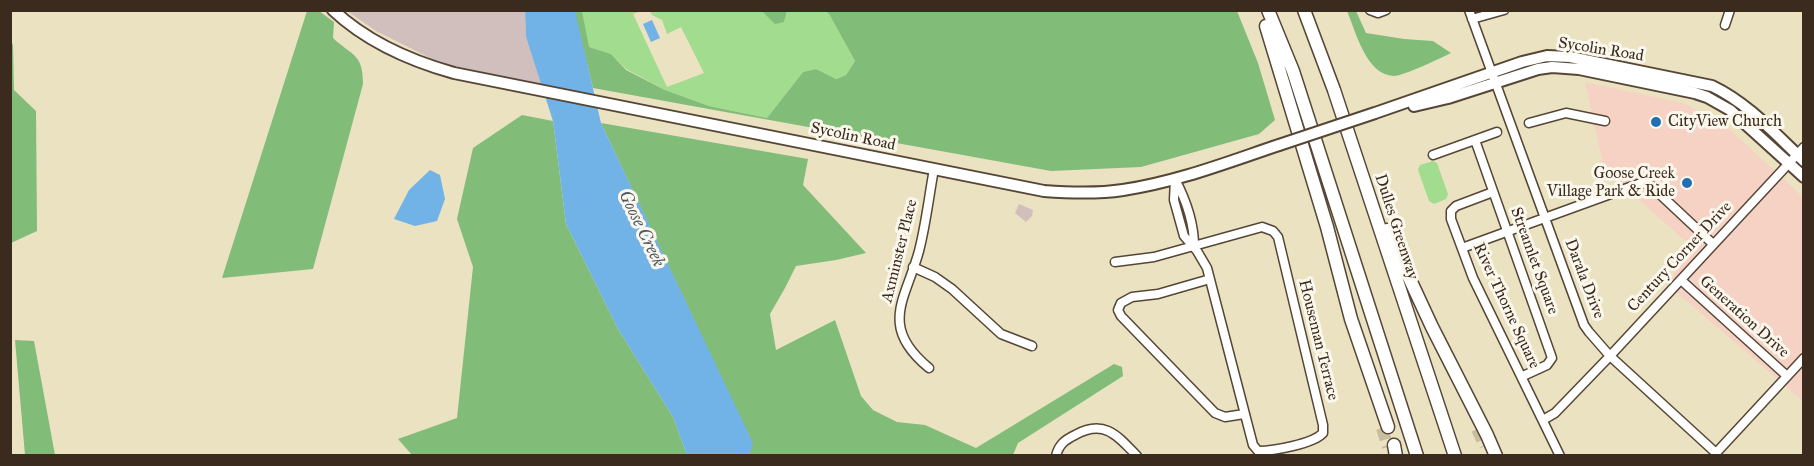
<!DOCTYPE html>
<html>
<head>
<meta charset="utf-8">
<style>
  body { margin:0 }
  #map { position:relative; width:1814px; height:466px; overflow:hidden; background:#ebe2c1; font-family:"IM FELL Great Primer",serif }
  canvas { display:block }
  .frame { position:absolute; inset:0; border:12px solid #3b2a1e; pointer-events:none }
</style>
</head>
<body>
<div id="map">
<canvas width="1814" height="466"></canvas>
<div class="frame"></div>
</div>
<script>
const ctx = document.querySelector('canvas').getContext('2d');
ctx.lineJoin = 'round';
function paint(path, color) {
  ctx.fillStyle = color;
  ctx.fill(path, 'evenodd');
}
function stroke(path, color, width, dash) {
  ctx.strokeStyle = color;
  ctx.lineWidth = width;
  ctx.lineCap = dash ? 'butt' : 'round';
  ctx.setLineDash(dash || []);
  ctx.stroke(path);
}
function write(font, color, halo, rows, align = 'center') {
  ctx.font = font + ' "IM FELL Great Primer",serif';
  ctx.lineWidth = 6;
  ctx.setLineDash([]);
  ctx.textBaseline = 'middle';
  ctx.strokeStyle = halo;
  ctx.fillStyle = color;
  for (const [text, x, y, turn = 0] of rows) {
    ctx.save();
    ctx.translate(x, y);
    ctx.rotate((+turn || 0) * Math.PI / 180);
    ctx.textAlign = isNaN(turn) ? turn : align;
    if (halo) ctx.strokeText(text, 0, 0);
    ctx.fillText(text, 0, 0);
    ctx.restore();
  }
}
const built = new Path2D(`
  M1585,82L1683,103L1724,124L1803,197V401L1668,285L1690,245L1604,169Z`);
const industrial = new Path2D(`
  M347,11H525L526,37L542,85L440,63L376,31Z
  M1019,204L1033,210L1032,216L1026,222L1015,213Z`);
const green = new Path2D(`
  M582,11H641L633,14L667,87L704,73L681,27L667,34L662,20L652,15L650,11H762L776,23L784,22L787,11H825L829,14L855,61L846,75L835,79L816,69L803,72L767,118L709,106L665,90L626,69L611,54L588,47Z
  M1433,161L1437,163L1448,194L1446,199L1434,204L1429,201L1418,170L1420,165Z`);
const forest = new Path2D(`
  M307,11H319L334,22L333,38C352,56 363,53 363,84L313,269L222,278Z
  M574,11H582L589,47L611,54L626,70L665,90L709,106L767,118L803,72L816,69L836,79L846,75L855,61L829,14L825,11H1237L1258,63L1275,120L1259,134L1141,167L1051,171L593,88Z
  M762,11H787L784,22L775,24Z
  M1347,11H1356L1366,33L1404,39L1433,41L1451,53C1441,58 1403,76 1394,76C1366,75 1356,32 1347,11Z
  M11,41L13,45L14,90L36,111L37,231L11,243Z
  M522,115L553,121L566,224L618,329L673,417L687,455H412L398,439L457,418L473,267L457,219L473,148Z
  M601,123L808,159L803,185L866,253L836,260L796,266L785,288L770,314L776,350L835,320L861,396L873,410L897,422L925,425L976,448L1114,364L1122,367L1123,376L1018,443L1013,455H749L752,443Z
  M15,340L34,341L55,455H25Z`);
const water = new Path2D(`
  M525,11H575L601,123L753,443L749,455H687L673,417L618,329L566,224L553,121L526,37Z
  M652,20L660,38L651,42L643,24Z
  M430,170L440,175L445,199L437,221L415,226L394,219L409,190Z`);
const highwayTunnel = new Path2D(`
  M1382,428L1388,447
  M1477,429L1485,446`);
const minor = new Path2D(`
  M1370,10L1378,13L1386,10
  M1469,10L1584,325L1589,332L1610,356L1716,453L1804,358
  M1472,19L1504,10
  M1725,25L1730,10
  M1529,123L1566,113L1605,121
  M1475,140L1552,358L1547,365L1523,376
  M1433,155L1497,132
  M1493,192L1456,206L1451,211V219L1473,278L1560,456
  M1462,248L1641,183L1650,185L1713,244
  M1115,262L1154,257L1262,227L1273,231L1278,237L1323,425V433C1313,444 1273,451 1258,451L1253,445L1207,268L1197,251L1184,236L1174,200L1175,179C1186,200 1194,223 1194,246
  M913,267L935,277L952,289L1001,334L1032,346
  M1210,279L1158,294L1132,297L1121,303L1118,310L1121,316L1215,413L1225,417L1244,414
  M1681,280L1787,376
  M929,368C878,326 906,299 919,251C926,224 929,196 934,169
  M1543,420L1555,413L1610,356L1804,147
  M1056,456C1059,444 1065,440 1075,435C1104,419 1117,435 1137,456`);
const major = new Path2D(`
  M333,10C366,41 411,61 454,73L1044,191C1071,193 1097,194 1123,190C1177,182 1228,162 1279,145
  M1414,106L1448,98L1538,69L1552,67L1579,69L1695,93L1707,97L1730,110L1804,177
  M1375,113L1522,62L1547,56L1570,57L1712,86C1748,103 1775,134 1804,161`);
const highway = new Path2D(`
  M1268,10L1293,71L1417,456
  M1304,10L1334,90L1455,456
  M1266,26L1327,227L1351,319L1388,427
  M1387,230L1432,327L1487,435L1496,456
  M1394,445L1396,456`);
const majorBridge = new Path2D(`
  M1279,145L1375,113`);
const markers = [
  [1656,122,6,"#1f6fb2"],
  [1687,183,6,"#1f6fb2"]
];
const streetNames = [
  ["Sycolin Road",1601,50,9],
  ["Sycolin Road",853,137,12],
  ["Dulles Greenway",1396,227,72],
  ["Axminster Place",900,251,-76],
  ["Century Corner Drive",1680,257,-47],
  ["Streamlet Square",1534,261,70],
  ["Darala Drive",1584,279,69],
  ["River Thorne Square",1506,306,65],
  ["Generation Drive",1744,317,42],
  ["Houseman Terrace",1318,340,76]
];
const poiNames = [
  ["CityView Church",1668,122],
  ["Goose Creek",1675,174,"right"],
  ["Village Park & Ride",1675,192,"right"]
];
const waterNames = [
  ["Goose Creek",641,229,64]
];
paint(built, '#f6d2c4');
paint(industrial, '#d1bfbe');
paint(green, '#a2dc8e');
paint(forest, '#81bc79');
paint(water, '#72b3e7');
stroke(highwayTunnel, '#c8bda0', 12, [12, 6]);
stroke(minor, '#554636', 11);
stroke(major, '#554636', 14);
stroke(highway, '#554636', 15);
stroke(minor, '#fff', 8);
stroke(major, '#fff', 10);
stroke(highway, '#fff', 12);
stroke(majorBridge, '#554636', 14, []);
stroke(majorBridge, '#fff', 10);
for (const [x, y, r, color] of markers) {
  const dot = new Path2D();
  dot.arc(x, y, r, 0, 2 * Math.PI);
  ctx.fillStyle = color;
  ctx.fill(dot);
  stroke(dot, '#fbf7ec', 2);
}
write('16px', '#3b2a1e', '#fbf7ec', streetNames);
write('16px', '#3b2a1e', '#fbf7ec', poiNames, 'left');
write('italic 18px', '#4e5a64', '#fbf7ec', waterNames);
</script>
</body>
</html>
